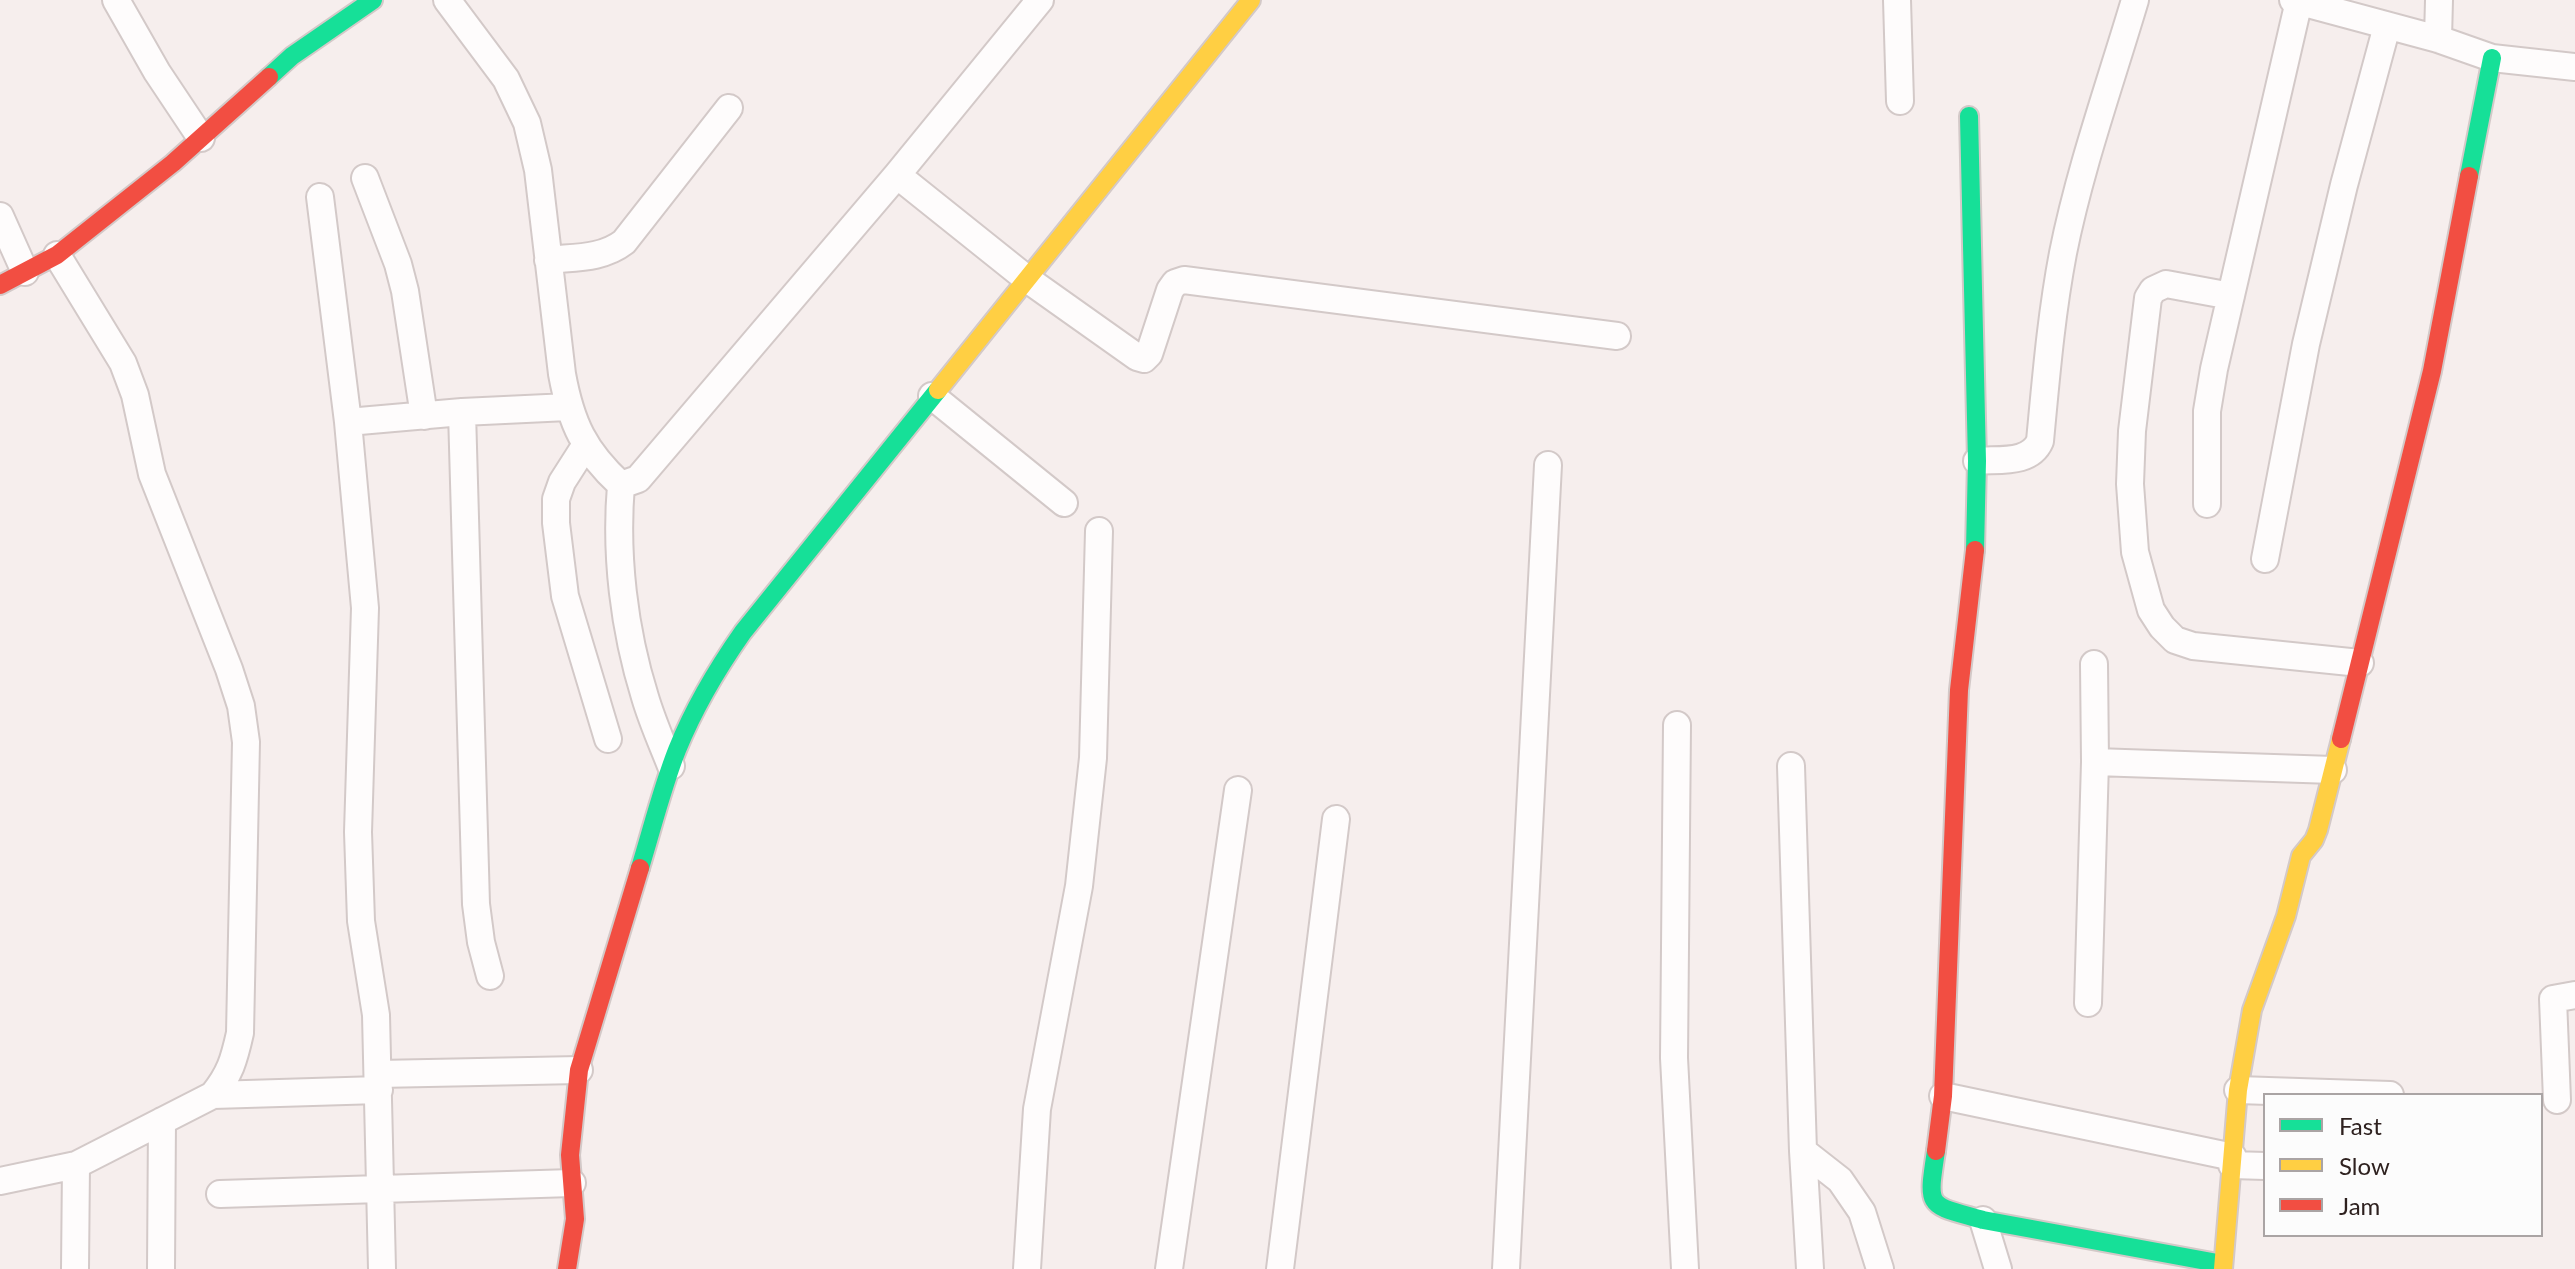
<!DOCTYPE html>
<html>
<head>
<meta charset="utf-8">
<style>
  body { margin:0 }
  #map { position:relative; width:2575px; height:1269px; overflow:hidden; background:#f6eeed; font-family:Lato,sans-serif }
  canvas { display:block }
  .legend { position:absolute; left:2263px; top:1093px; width:280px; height:144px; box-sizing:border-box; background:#fcfcfc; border:2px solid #aaa4a4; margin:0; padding:10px 14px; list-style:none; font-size:24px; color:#2e211f }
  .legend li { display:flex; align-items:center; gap:16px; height:40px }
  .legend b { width:40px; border:2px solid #aaa4a4 }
</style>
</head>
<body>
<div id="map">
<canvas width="2575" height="1269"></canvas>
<ul class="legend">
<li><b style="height:10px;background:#16e098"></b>Fast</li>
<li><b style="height:10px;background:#ffcf43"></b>Slow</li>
<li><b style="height:10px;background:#f24e42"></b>Jam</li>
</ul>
</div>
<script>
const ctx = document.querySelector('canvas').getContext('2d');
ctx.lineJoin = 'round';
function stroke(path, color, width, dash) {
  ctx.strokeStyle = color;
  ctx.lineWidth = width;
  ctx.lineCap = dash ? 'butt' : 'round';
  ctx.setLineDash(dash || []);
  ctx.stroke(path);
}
const street = new Path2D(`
  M116,0L157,72L201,138
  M447,0L506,79L527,123L538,170L562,374C571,423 584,451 621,485L638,479L897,175L1040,0
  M1897,0L1900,101
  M2293,0L2438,39L2492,58L2575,67
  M2438,39L2439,0
  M897,175L1027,279L1137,357L1144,359L1149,354L1170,290L1175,283L1184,280L1617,336
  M365,178L398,264L405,291L424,416
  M320,197L348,422L365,608L358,832L361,921L376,1015L382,1269
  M0,216L25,272
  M548,260C575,257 602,259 624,242L729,108
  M2231,296L2166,284L2153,290L2148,298L2132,431L2130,484L2135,552L2151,610L2162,627L2175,640L2193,646L2360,663
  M932,396L1064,503
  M462,412L476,904L481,942L490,976
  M348,422L462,412L568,407
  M585,446L562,482L556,499V523L565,596L608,739
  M1977,461C2000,459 2030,464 2040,441C2046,378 2051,316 2063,253C2080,168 2110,84 2135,0
  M621,485C615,555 624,630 645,697C652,721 662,743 671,766
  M2207,504V411L2214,369L2299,1
  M2265,559L2306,344L2344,185L2387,26
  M1677,725L1674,1058L1685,1269
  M2095,762L2333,770
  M1791,766L1803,1151L1810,1269
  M2088,1003L2095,762L2094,664
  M378,1074L579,1070
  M2238,1090L2390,1095
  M213,1095L379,1090
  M1943,1096L2233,1157
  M2557,1100L2553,999L2575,995
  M1803,1151L1840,1180L1862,1212L1880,1269
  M2232,1165L2265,1166
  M0,1181L76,1165L213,1095C230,1074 234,1060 240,1033L246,742L241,706L229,669L152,474L135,395L123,363L57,255
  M220,1194L572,1183
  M1983,1220L1998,1269
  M75,1269L76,1165
  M161,1269L162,1121
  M1027,1269L1037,1109L1079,886L1093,758L1099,531
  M1169,1269L1238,790
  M1280,1269L1336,819
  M1506,1269L1548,465`);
const fast = new Path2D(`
  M269,77L292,56L373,0
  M1969,116L1977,461L1975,550
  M2469,176L2492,58
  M640,868C652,829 662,788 677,750C694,708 717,669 743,632L938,390
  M1936,1151C1927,1210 1927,1204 1983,1220L2223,1264`);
const slow = new Path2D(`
  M938,390L1251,0
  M2223,1269L2238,1090L2252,1010L2286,916L2301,856L2314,840L2318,830L2341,739`);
const jam = new Path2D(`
  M0,285L57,255L173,163L269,77
  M2341,739L2432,371L2469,176
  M1936,1151L1943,1096L1959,690L1975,550
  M567,1269L575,1219L570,1155L579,1070L640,868`);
stroke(street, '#d3c9c8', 30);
stroke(fast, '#d3c9c8', 22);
stroke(slow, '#d3c9c8', 22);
stroke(jam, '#d3c9c8', 22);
stroke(street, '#fefcfc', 26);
stroke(fast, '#16e098', 18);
stroke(slow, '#ffcf43', 18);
stroke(jam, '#f24e42', 18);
</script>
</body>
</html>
